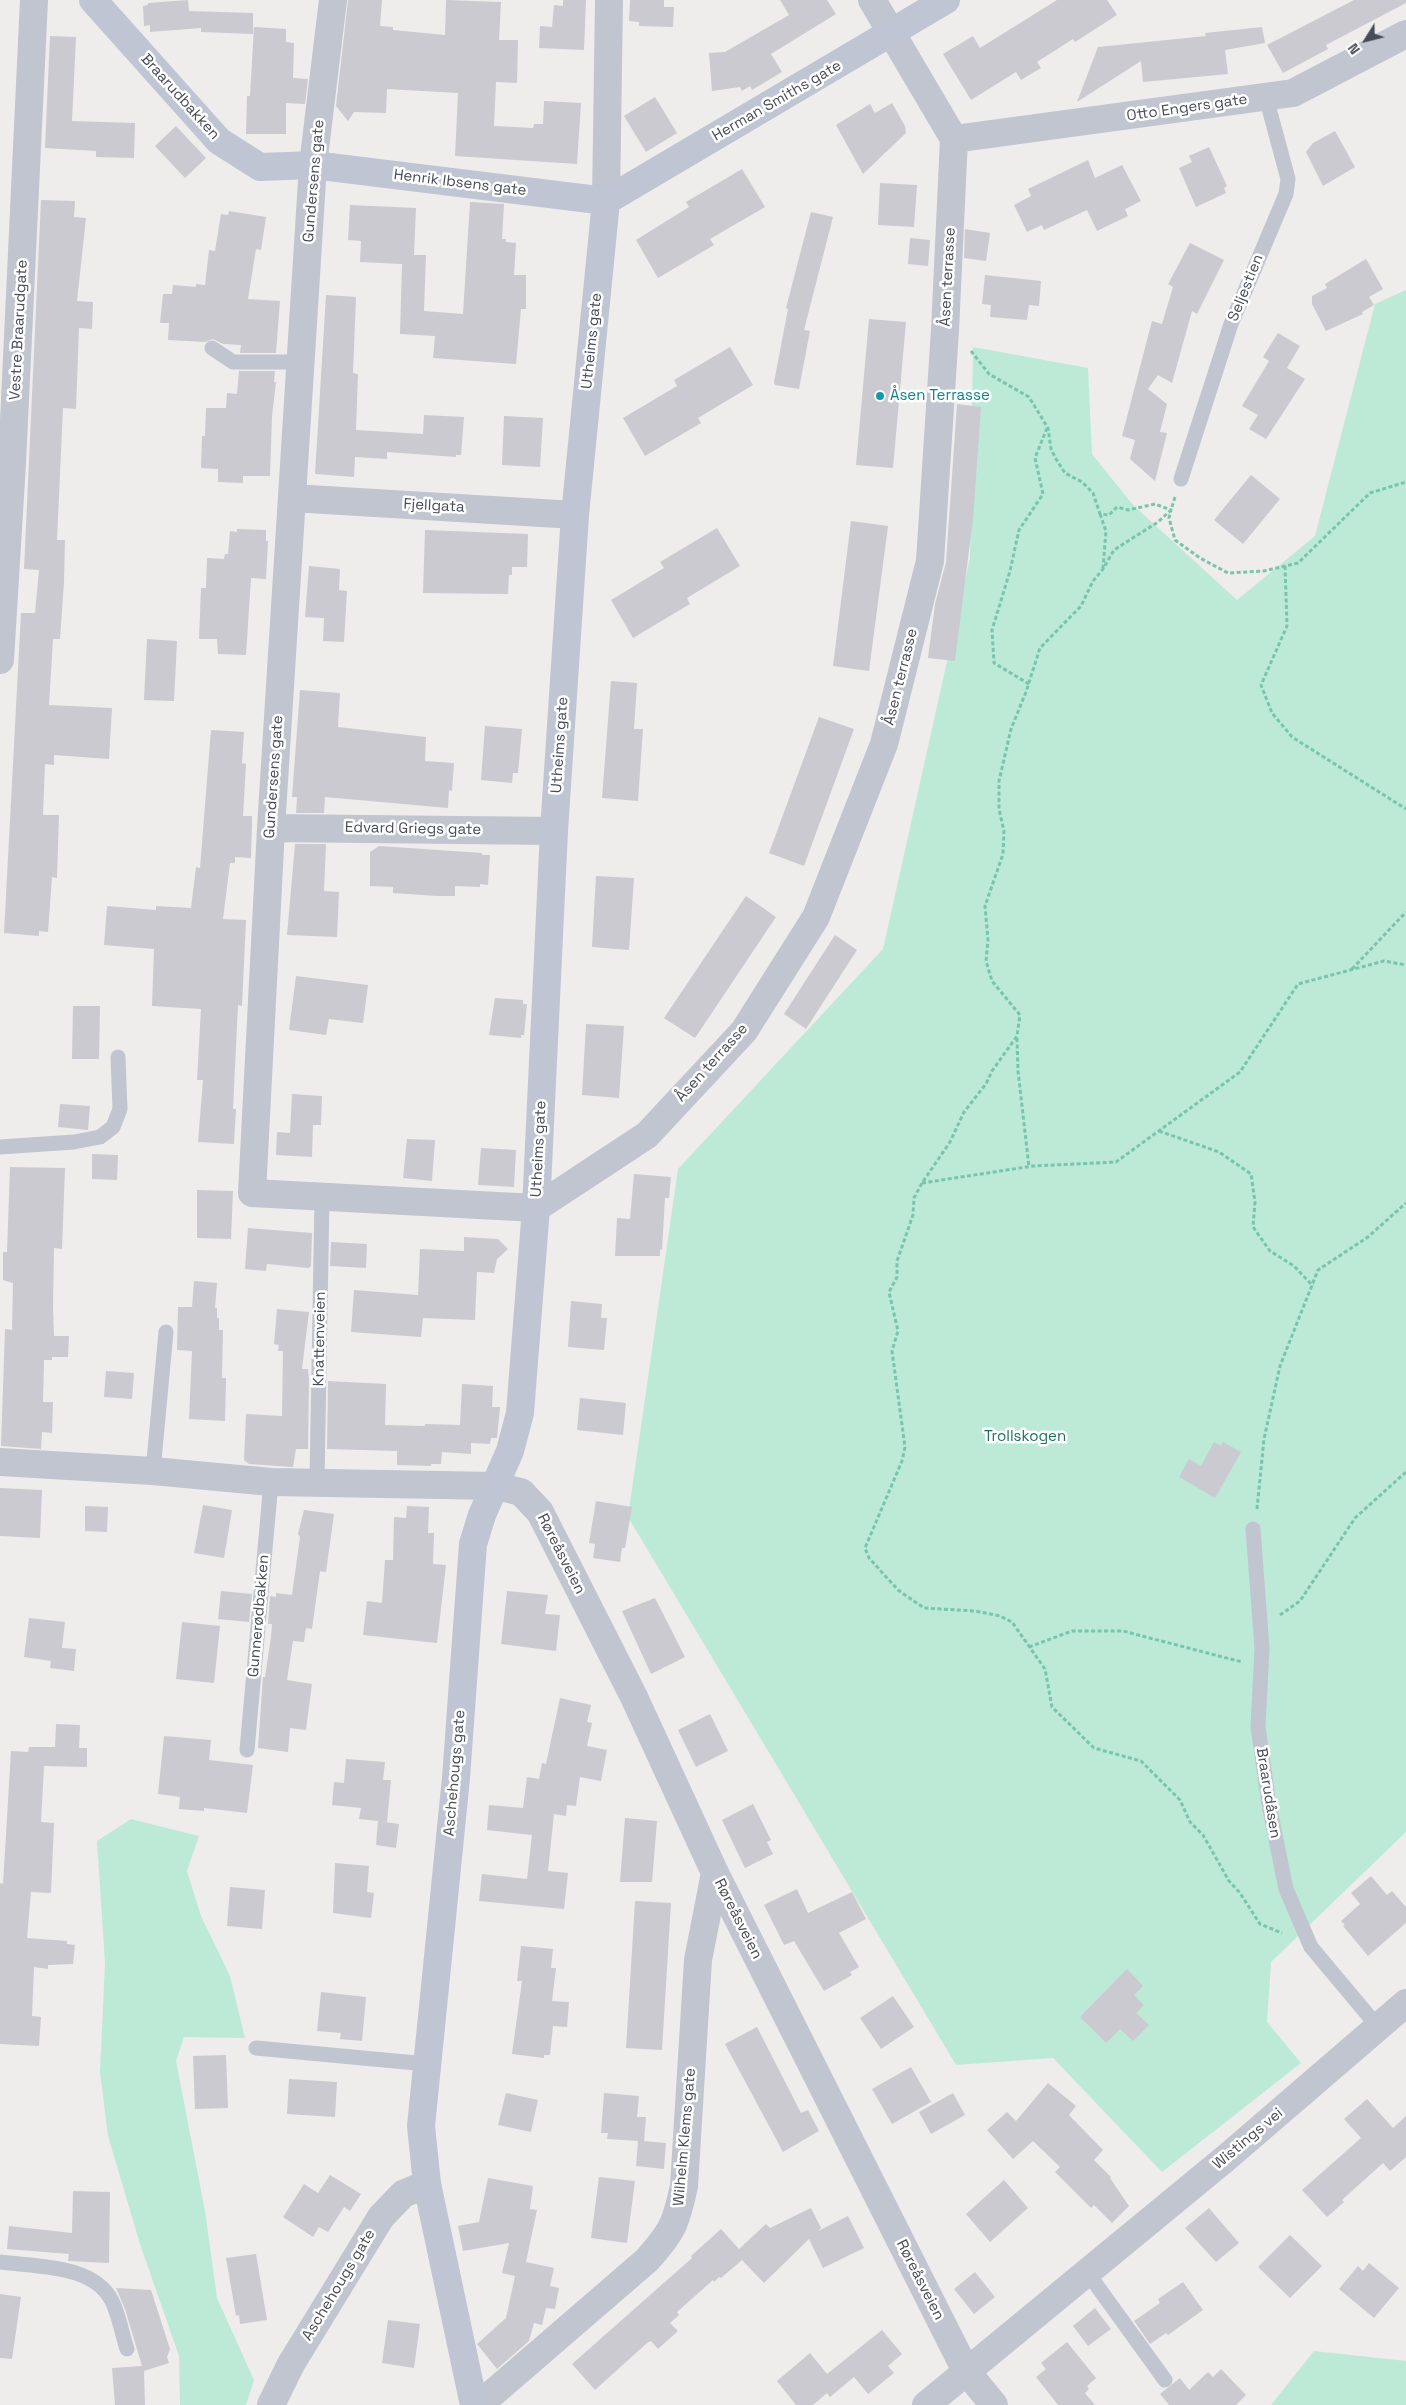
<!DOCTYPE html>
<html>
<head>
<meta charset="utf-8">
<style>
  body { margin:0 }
  #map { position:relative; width:1406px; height:2405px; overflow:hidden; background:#efecec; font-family:"Space Grotesk",sans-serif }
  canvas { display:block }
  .north { position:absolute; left:1341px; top:15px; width:50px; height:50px; -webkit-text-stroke:4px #fff; paint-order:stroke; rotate:234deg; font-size:14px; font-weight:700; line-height:20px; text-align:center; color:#464c58 }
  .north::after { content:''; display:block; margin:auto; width:18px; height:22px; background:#464c58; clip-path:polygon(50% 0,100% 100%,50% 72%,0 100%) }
</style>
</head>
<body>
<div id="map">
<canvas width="1406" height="2405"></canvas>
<div class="north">N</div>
</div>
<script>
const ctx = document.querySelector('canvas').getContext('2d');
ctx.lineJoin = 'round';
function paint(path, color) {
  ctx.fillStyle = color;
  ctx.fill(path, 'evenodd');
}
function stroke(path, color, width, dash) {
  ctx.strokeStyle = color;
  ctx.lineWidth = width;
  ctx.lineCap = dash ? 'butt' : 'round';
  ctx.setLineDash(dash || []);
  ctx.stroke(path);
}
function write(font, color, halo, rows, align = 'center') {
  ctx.font = font + ' "Space Grotesk",sans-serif';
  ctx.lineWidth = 5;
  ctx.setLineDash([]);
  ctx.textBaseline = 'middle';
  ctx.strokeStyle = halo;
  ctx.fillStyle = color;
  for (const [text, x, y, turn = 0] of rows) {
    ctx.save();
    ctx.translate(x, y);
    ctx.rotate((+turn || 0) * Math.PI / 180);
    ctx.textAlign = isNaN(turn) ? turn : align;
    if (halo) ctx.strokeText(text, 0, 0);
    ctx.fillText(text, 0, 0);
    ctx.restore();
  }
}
const green = new Path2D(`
  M1406,290V1832L1271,1962L1267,2022L1301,2063L1162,2172L1053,2058L956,2065L628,1517L678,1169L883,949L970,558L973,347L1088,368L1092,454L1133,505L1237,600L1315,536L1375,304Z
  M131,1819L199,1836L187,1871L201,1916L230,1976L245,2038L184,2037L176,2061L205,2211L217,2298L254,2380L246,2405H180L179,2356L140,2244L108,2136L100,2072L105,1963L97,1841Z
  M1314,2351L1406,2361V2405H1271Z`);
const building = new Path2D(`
  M188,0L189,11L253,13V34L201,32V28L150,32V25L144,26L143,6L148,5V3Z
  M348,0H382L380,26L393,27V30L445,35L446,0L501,2L499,40H518L517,83L496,82L494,126L533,128L534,124H543L544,101L581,103L577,164L455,156L458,93L387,89L386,113L354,112L348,121L336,106Z
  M563,0H586L584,50L539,48L540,26L552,27L554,5L563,6Z
  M630,0H664V7H674L673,27L639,26V22L629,21Z
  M780,0H827L836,14L771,54L782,72L752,90L750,86L742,91L740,87L712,91L709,53L725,52L789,15Z
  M1057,0H1107L1117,15L1075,42L1073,39L1037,62L1041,68L1021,80L1016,72L971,100L943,54L973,36L980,48Z
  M1354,0H1406V3L1326,45L1328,49L1283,73L1267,45Z
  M254,27L286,29V42L294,43L293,78L308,79L305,104L286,103V134H246L247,96H250Z
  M1262,27L1265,43L1225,50L1228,74L1143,82L1141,61L1077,102L1098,47L1206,36L1205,33Z
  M50,36L76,37L72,121L135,123L134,158L96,157V151L45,148Z
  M655,97L677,133L646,152L624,116Z
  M892,103L905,126L906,133L863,174L836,125L870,104L875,113Z
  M176,126L206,158L185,178L155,146Z
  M1335,131L1355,167L1323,186L1306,152L1313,143Z
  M1209,147L1227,186L1224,188L1226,193L1196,207L1179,168L1192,162L1189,156Z
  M1088,160L1095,178L1122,165L1141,201L1125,209L1128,216L1097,231L1087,210L1044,230L1042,225L1027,232L1014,205L1031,196L1028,189Z
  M742,169L765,207L710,239L714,245L658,278L636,240L689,207L686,202Z
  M880,183L917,185L914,227L878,225Z
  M41,200L75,201L74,217L86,218L77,301L93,302L92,329L79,328L76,409L63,408L57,540H65L64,582L60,639H53L49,705L112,708L109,759L54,755V765L45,764L43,815H59L57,878L52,877L48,932L39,931V936L4,933L21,613H35L39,570L24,569Z
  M470,202L504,204L502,239H506V242L516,243L514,275H526V309H521L516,364L433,358L435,336L400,334L402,264L360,262L361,241L348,240L350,205L416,208L414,255H426L424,311L463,314Z
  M229,211L266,217L261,250L256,249L248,299L280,301L276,353H240L241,345L223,344L213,339L205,342L168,340L169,323H160L163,294H172L173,285L196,287V284L205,285L209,250L215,251L221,214L228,215Z
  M811,212L833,217L804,330L810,331L799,389L775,385L774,382L788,309L786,308Z
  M965,229L990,233L986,261L964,258Z
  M910,238L930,240L928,266L908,264Z
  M1190,243L1224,260L1197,314L1192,311L1172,383L1158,375L1148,389L1167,404L1160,432L1167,433L1155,481L1130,459L1135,440L1122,436L1152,321L1162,324L1173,287L1168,284Z
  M1366,259L1383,289L1369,297L1374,305L1362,312L1363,314L1326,331L1312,304V296L1327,288L1325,284Z
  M985,275L1041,281L1039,306L1029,305L1027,320L990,317L991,305L982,304Z
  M326,295L356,297L353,373L358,374L356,430L423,434L424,415L464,417L461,455H456V457L387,452V459L355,457L354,477L315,474Z
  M869,319L906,322L893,468L856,465Z
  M1278,333L1300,346L1287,368L1305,379L1266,439L1249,429L1258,415L1242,406L1269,361L1263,357Z
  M730,347L753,385L698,418L701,423L645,456L623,418L677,386L674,380Z
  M239,371H275L274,382H276L272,416L270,476H243V483L218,482V469L201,468L202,436H205L206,408H226L227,393L237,394Z
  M957,404L981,407L973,519L955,661L928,658L935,604L946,562Z
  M504,416L543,418L540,467L502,465Z
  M1251,475L1280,499L1243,544L1214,520Z
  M851,521L888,526L869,671L833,666Z
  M717,528L740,566L687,598L690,604L633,638L611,600L664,568L660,562Z
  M237,529L266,530V541H268L266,579L251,578L246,655L218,654L217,639H199L201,588H206L207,558L224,559L225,554H228L230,531L237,532Z
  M425,530L528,534L527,567H512V575H509L508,594L423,593Z
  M309,566L340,569L339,590L347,591L344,642L323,641L324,618L305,617Z
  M147,639L177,641L174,701L144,700Z
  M611,681L637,683L634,729H643L638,801L602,798Z
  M300,690L340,693L338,727L426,737L425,761L454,763L452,791L449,790L448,808L325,797L324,813H296L297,797H292Z
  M819,717L854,729L804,866L769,853Z
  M485,726L522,729L518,773H513L512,783L481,780Z
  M211,730L244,732L242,763L246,764L243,816H252V824L251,858L235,857V863H230L223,919L246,920L242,1006L238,1005L233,1109H236L234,1144L198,1142L203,1080H197L201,1009L152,1006L154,949L104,945L107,906L156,910V906L191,908L196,867L200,868Z
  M295,844H326L324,891L339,892L337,937L287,935Z
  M379,846L482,853V855H490L488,885L480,884V887L455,886V896H437L393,893V887L370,886V852Z
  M596,876L634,878L629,950L592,947Z
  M746,896L776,917L695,1038L664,1018Z
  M835,935L857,950L806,1029L784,1014Z
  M296,976L368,985L363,1023L329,1019L326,1035L289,1030Z
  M495,998L523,1000V1004H527L524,1035H521V1038L489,1035Z
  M73,1006H100L99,1059H72Z
  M586,1024L624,1026L619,1098L582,1095Z
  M292,1094L322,1096L321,1125H313L312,1157L276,1155L277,1132L290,1133Z
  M60,1104L90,1106L88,1130L58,1127Z
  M407,1139L435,1140L432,1181L403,1178Z
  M481,1148L516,1150L514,1187L478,1185Z
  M92,1154L118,1155L117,1180L92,1179Z
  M10,1167L65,1168L62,1249L54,1248L53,1307L54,1336H69L68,1357H52V1360H44L43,1402H53L52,1433L42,1432L41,1449L1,1446L5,1329L12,1330L13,1283L3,1280V1252H7Z
  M634,1174L671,1177L669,1198H665L662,1250L660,1249V1256H615L617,1218L630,1219Z
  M197,1190L233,1191L231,1239L197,1238Z
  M248,1228L312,1233L311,1266L309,1268L267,1264L266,1271L245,1269Z
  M464,1237L498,1239L508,1249L497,1259L494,1273L477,1272L475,1320L423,1318L421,1337L351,1332L354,1290L418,1295L420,1249L464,1251Z
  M331,1242L367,1244L366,1268L330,1266Z
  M194,1281L217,1283L215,1308H217V1318H219V1330H223L222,1378H226L225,1421L189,1419L192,1351L177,1350L178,1307H192Z
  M571,1301L602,1304L601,1318H607L604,1350L568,1347Z
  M277,1309L309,1312L302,1369H308L309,1380L308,1449H296L293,1467L249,1464L244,1460L246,1414L282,1416L283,1351H278L279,1345L274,1344Z
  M106,1371L134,1373L132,1399L104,1397Z
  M328,1381L386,1384L385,1425L425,1426V1424L460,1425L462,1384L493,1386L492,1407H500L497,1438H491L490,1444L471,1443V1454L442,1452L441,1464H431V1466L397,1465V1451L327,1449Z
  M580,1398L626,1403L623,1435L577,1430Z
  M1214,1442L1221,1446L1223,1442L1241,1452L1215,1498L1179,1477L1189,1459L1201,1466Z
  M0,1488L42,1490L40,1538L0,1536Z
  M596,1501L632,1507L625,1548H622L620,1562L593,1558L595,1544L589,1543Z
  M203,1505L232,1510L224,1558L194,1553Z
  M85,1506L108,1507L107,1532L85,1531Z
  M407,1506L429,1507L428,1533H434L433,1564L446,1565L437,1643L363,1635L367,1601L382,1603L385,1560H393L394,1517L406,1518Z
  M304,1510L334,1514L326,1572L320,1571L312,1629L306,1628L304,1642L293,1641L287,1680L312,1684L306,1730L290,1728L288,1752L258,1748L263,1677H265L271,1637L272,1624H268L270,1596L276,1597V1593L292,1595L300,1537L298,1534Z
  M221,1591L252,1594L249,1622L218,1619Z
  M507,1591L548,1595L545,1614L560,1615L556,1651L501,1644Z
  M655,1598L685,1657L651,1674L622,1611Z
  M29,1618L65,1622L62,1648L76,1649L74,1671L50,1668L51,1661L24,1657Z
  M182,1622L220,1626L214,1683L176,1679Z
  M560,1698L591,1705L587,1722L592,1723L587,1746L607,1750L601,1781L580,1777L576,1806L567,1805L566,1816L554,1814L548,1871L568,1873L564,1909L479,1901L482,1874L527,1879L532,1835L487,1830L489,1805L523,1808L527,1777L539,1779L542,1763L546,1764Z
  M710,1714L728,1751L696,1767L678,1730Z
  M56,1724L80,1725L79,1748H87V1767L44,1766L41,1822L54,1823L51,1893L31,1892L27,1938L67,1941V1944L75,1945L73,1964L48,1965V1969L34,1967L32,2016L41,2017L39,2046L0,2044V1883L3,1884L11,1751L28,1752L29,1747H55Z
  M164,1736L211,1740L209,1760L253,1765L247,1813L204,1808V1811L179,1809L180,1797L158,1794Z
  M346,1759L385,1762L383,1780H391L387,1822L359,1819L361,1808L332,1805L334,1782L344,1783Z
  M753,1804L771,1840L767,1842L773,1854L745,1868L722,1820Z
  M625,1818L657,1821L652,1882H620Z
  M378,1821L399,1824L396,1848L376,1845Z
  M335,1863L369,1866L367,1892L374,1893L371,1918L333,1913Z
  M1371,1876L1387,1895L1392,1891L1406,1907V1923L1368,1956L1343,1926L1345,1925L1341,1921L1360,1904L1351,1893Z
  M230,1887L265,1890L262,1929L227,1926Z
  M797,1889L808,1913L852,1892L866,1919L839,1933L859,1967L850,1972L852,1975L824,1991L794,1941L784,1945L764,1905Z
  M635,1901L671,1903L662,2050L626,2048Z
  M521,1946L553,1949L551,1968H556L552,2001L569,2002L567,2027L553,2026L550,2055H544V2058L512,2054L522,1981H517Z
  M1127,1969L1143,1986L1134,1995L1144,2005L1136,2013L1149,2025L1133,2041L1120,2029L1106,2043L1080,2017Z
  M321,1992L366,1997L362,2041L340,2039L341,2033L317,2031Z
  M893,1996L914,2027L881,2049L860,2018Z
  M757,2027L801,2113L808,2110L819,2131L783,2152L725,2044Z
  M226,2055L228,2108L195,2109L193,2056Z
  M911,2067L931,2102L892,2124L872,2089Z
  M289,2079L337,2082L335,2117L287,2114Z
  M1048,2083L1076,2106L1069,2115L1103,2150L1094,2160L1111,2177L1110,2178L1129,2206L1112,2223L1094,2205L1091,2208L1055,2172L1060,2167L1033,2141L1013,2159L987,2130L1007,2112L1016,2121Z
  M506,2093L538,2100L531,2132L498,2125Z
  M604,2093L639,2096L637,2117H646L644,2141L666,2143L664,2169L636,2166L638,2141L607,2139L608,2133H601Z
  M953,2093L965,2115L931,2134L919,2112Z
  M1367,2099L1393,2128L1406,2116V2157L1390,2171L1383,2163L1342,2200L1344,2202L1327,2217L1302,2190L1361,2138L1344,2119Z
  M330,2175L361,2194L350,2211L344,2207L328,2232L319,2227L313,2237L283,2217L304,2184L318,2193Z
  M599,2177L635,2181L627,2243L591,2238Z
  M488,2178L533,2186L530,2209L537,2210L526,2262L554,2268L550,2286L559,2288L555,2309L546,2308L542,2325L534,2323L529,2341L497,2369L477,2344L506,2318L515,2276L502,2273L509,2243L463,2251L458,2226L479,2222Z
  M1004,2180L1028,2208L990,2242L966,2214Z
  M73,2191L110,2192L109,2263L68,2261L69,2254L7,2249L9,2226L72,2233Z
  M811,2208L821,2228L818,2231L848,2216L864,2248L823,2268L809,2239L764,2283L742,2260L721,2278L719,2277L714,2282L713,2280L677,2312L679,2315L670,2323L678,2331L658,2349L651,2341L647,2343L595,2390L572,2364L692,2258L691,2256L721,2229L739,2249L766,2224L770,2228Z
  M1209,2208L1239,2243L1216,2262L1185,2228Z
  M1290,2235L1322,2266L1290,2298L1258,2267Z
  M256,2254L267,2320L240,2324L239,2315L236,2316L226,2258Z
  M1369,2263L1399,2288L1374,2318L1339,2289L1358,2266L1363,2271Z
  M975,2272L995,2297L974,2314L954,2289Z
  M1183,2282L1203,2310L1168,2335L1166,2333L1150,2344L1134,2321L1160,2303L1158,2299Z
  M116,2288L151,2290L170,2349L167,2357L169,2363L144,2371L145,2405H115L112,2368L142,2366L125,2309Z
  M0,2294L21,2297L12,2359L0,2358Z
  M1095,2308L1111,2329L1088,2346L1073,2326Z
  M388,2320L420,2324L414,2368L382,2363Z
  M882,2330L902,2354L888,2366L894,2373L868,2394L854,2377L830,2397L827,2393L813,2405H796L777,2381L810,2353L827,2374Z
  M1067,2342L1096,2378L1087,2386L1089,2389L1085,2393L1095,2405H1058L1036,2377L1046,2369L1041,2363Z
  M1221,2369L1246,2395L1236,2405H1169L1160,2394L1180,2378L1189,2390L1208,2372L1213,2377Z`);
const path = new Path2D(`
  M971,351L989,374L1029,397L1048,428L1051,449L1056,459L1065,473L1082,482L1093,493L1100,514L1109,515L1117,507L1128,510L1155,504L1171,510L1169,518L1175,540L1200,558L1228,573L1264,571L1298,563L1370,493L1406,482
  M1175,497L1171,510L1158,522L1114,550L1103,569L1093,581L1081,606L1040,648L1026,692L1011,729L999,781V809L1004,831L1003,854L985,906L988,940L986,961L992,981L1020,1015L1017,1036L992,1071L986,1084L964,1112L950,1142L922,1183L914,1198L913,1215L897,1261V1277L889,1292L898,1331L892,1351L905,1447L902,1461L865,1548L869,1558L898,1590L924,1608L975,1611L1000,1616L1012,1622L1045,1669L1052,1707L1094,1748L1141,1761L1180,1800L1190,1822L1203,1835L1229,1881L1240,1893L1260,1924L1282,1933
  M1100,514L1106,531L1103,568
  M1285,566L1287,626L1261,685L1272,713L1292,737L1406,809
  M1029,684L994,663L992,630L1010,571L1019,530L1043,494L1035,458L1047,428
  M1352,969L1406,912
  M1017,1038L1018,1071L1029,1167
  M1159,1131L1219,1152L1251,1174L1255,1202L1253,1227L1270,1251L1294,1266L1313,1286
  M922,1183L1033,1166L1116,1162L1240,1072L1298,984L1384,961L1406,965
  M1257,1509L1264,1439L1280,1366L1318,1270L1368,1237L1406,1203
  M1280,1615L1300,1601L1355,1518L1406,1472
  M1029,1647L1072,1631H1123L1242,1662`);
const lane = new Path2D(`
  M212,348L233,362H301
  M1181,479L1231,324L1286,194L1288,179L1266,97
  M0,1147L74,1142L100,1137L113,1127L120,1109L118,1057
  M153,1471L166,1332
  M317,1481L322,1197
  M1253,1529L1262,1648L1258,1727L1269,1805L1286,1889L1311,1947L1378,2027
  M247,1750L271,1482
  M256,2048L427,2064
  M0,2262C36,2267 93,2264 112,2301C119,2315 122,2334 127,2349
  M1087,2272L1165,2380`);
const street = new Path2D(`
  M333,0L313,165L271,828L252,1193L536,1208L647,1135L744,1031L816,917L884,744L930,561L945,330L954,139L872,0
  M954,139L1293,93L1406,34
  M606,201L609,0
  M292,498L575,515
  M0,660L12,463L34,0
  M271,828L554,831
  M0,1462L153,1471L271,1482L496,1486L521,1492L540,1512L634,1697L715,1873L966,2371L994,2405
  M271,2405L291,2364L381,2217L403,2194L427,2184
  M479,2405L647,2260C673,2231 676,2223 684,2186L698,1960L715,1873
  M926,2405L1226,2158L1406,2003`);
const secondary = new Path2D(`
  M93,0L219,141L260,167L313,165L606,201
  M606,201L946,0
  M474,2405L427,2184L421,2126L456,1778L473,1544L482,1515L510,1451L520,1413L536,1208L554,831L575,515L606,201`);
const markers = [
  [880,396,5,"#0f9aa8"]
];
const streetNames = [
  ["Braarudbakken",180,97,48],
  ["Herman Smiths gate",777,101,-30],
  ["Otto Engers gate",1187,108,-8],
  ["Gundersens gate",314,181,-85],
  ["Henrik Ibsens gate",460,183,7],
  ["Åsen terrasse",948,277,-87],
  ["Seljestien",1246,288,-68],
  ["Vestre Braarudgate",19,330,-87],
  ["Utheims gate",592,341,-84],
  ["Fjellgata",434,506,3],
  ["Åsen terrasse",901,677,-76],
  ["Utheims gate",560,745,-86],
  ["Gundersens gate",274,777,-86],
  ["Edvard Griegs gate",413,829,1],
  ["Åsen terrasse",712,1063,-48],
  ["Utheims gate",539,1149,-87],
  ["Knattenveien",320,1339,-89],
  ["Røreåsveien",561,1554,63],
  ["Gunnerødbakken",259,1616,-85],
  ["Aschehougs gate",455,1773,-85],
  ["Braarudåsen",1268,1793,81],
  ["Røreåsveien",738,1919,63],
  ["Wilhelm Klems gate",685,2137,-85],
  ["Wistings vei",1248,2139,-40],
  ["Røreåsveien",920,2280,63],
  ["Aschehougs gate",339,2285,-59]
];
const cultureNames = [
  ["Åsen Terrasse",890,396]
];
const parkNames = [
  ["Trollskogen",1025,1437]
];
paint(green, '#bcead7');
paint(building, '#cacad0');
stroke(path, '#78c5ae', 3, [4, 2.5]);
stroke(lane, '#c0c5d0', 15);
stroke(street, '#c0c5d0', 28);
stroke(secondary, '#c0c5d4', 28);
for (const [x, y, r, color] of markers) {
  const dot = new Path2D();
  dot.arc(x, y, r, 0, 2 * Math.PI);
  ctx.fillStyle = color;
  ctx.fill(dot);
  stroke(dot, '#fff', 2);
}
write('15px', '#464c58', '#fff', streetNames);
write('15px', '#0d838f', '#fff', cultureNames, 'left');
write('15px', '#1d7259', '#fff', parkNames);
</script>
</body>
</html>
